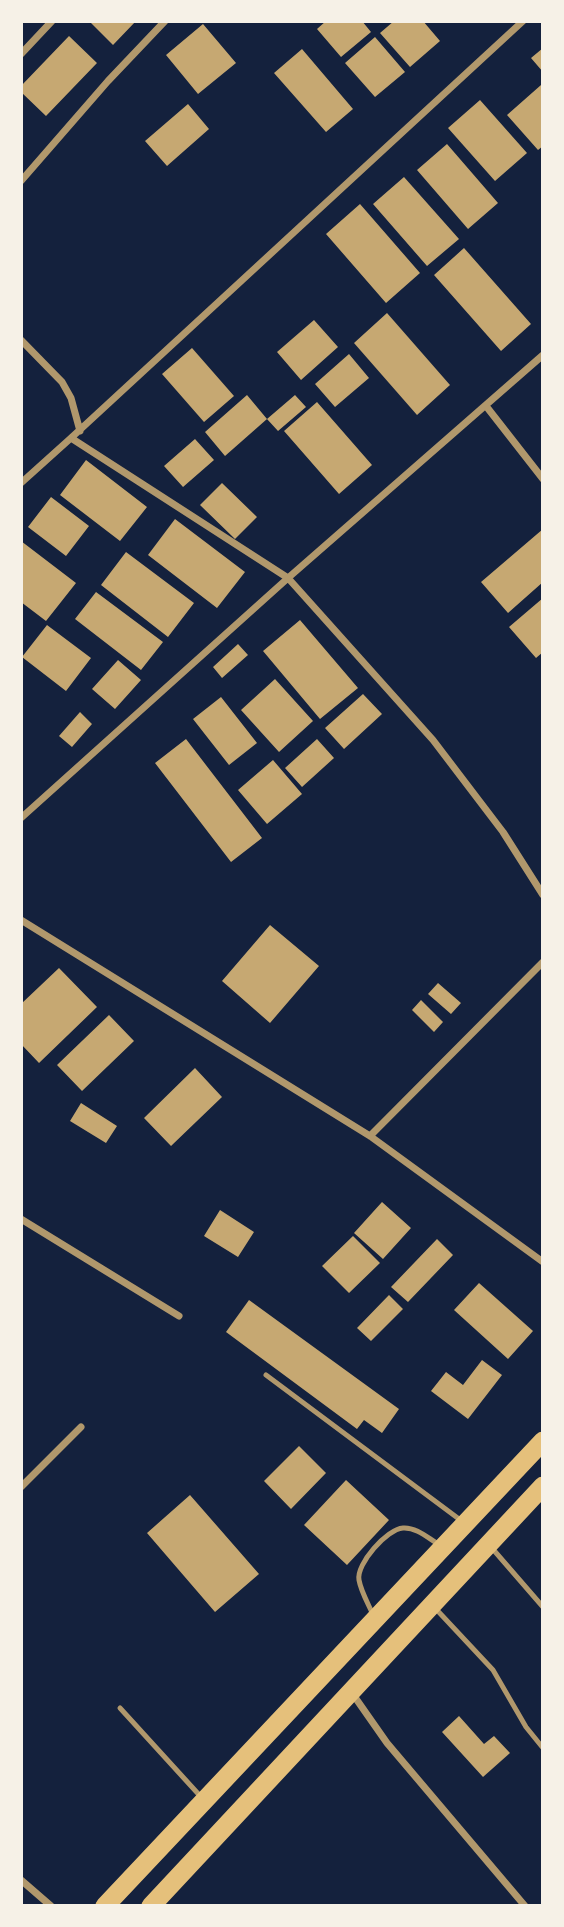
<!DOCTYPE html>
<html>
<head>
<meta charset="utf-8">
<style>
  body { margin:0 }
  #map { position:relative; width:564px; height:1927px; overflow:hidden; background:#14213d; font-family:Arial,sans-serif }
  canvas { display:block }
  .frame { position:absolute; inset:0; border:23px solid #f6f1e7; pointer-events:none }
</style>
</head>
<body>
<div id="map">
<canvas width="564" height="1927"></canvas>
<div class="frame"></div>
</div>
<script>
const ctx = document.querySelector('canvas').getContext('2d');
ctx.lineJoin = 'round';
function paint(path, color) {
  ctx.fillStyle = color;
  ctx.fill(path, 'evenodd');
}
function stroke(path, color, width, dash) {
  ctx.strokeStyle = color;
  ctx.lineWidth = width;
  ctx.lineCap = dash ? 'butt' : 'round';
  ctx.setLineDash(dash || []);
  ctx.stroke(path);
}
const building = new Path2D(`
  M89,21H136L113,45Z
  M326,21H362L371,32L341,57L317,29Z
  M394,21H423L440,41L410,67L380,33Z
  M203,24L236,63L198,94L166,55Z
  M69,36L97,63L46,116L21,92V86Z
  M375,37L405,72L375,97L345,63Z
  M543,48V72L531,58Z
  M302,49L353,109L326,132L274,73Z
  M541,85L543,88V146L538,150L507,115Z
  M480,100L527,153L495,181L448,128Z
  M188,104L209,129L167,166L145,141Z
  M447,144L498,203L468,229L417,170Z
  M404,177L459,239L427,266L373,204Z
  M360,204L420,273L386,303L326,234Z
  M464,248L531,324L501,351L434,275Z
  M387,313L450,385L417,415L354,343Z
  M314,320L338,347L301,380L277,352Z
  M192,348L234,396L204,422L162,374Z
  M349,354L369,378L335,407L315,384Z
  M247,395L267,419L225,456L205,432Z
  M295,395L306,407L278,431L267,419Z
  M317,402L372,465L339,494L284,431Z
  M195,439L214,460L183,487L164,466Z
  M86,460L147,507L120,541L60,495Z
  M222,483L257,517L235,539L200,505Z
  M51,497L89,526L66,556L28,527Z
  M175,519L245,572L217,608L148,555Z
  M543,529V582L508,613L481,582Z
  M21,541L76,583L46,621L21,602Z
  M126,552L194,603L168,637L101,585Z
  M96,592L163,642L141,670L75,619Z
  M543,598V652L536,658L509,627Z
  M300,620L358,688L320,719L263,651Z
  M47,625L91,658L66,691L22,657Z
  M238,644L248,655L222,678L213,667Z
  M118,660L141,680L115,709L92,689Z
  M275,679L313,721L279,752L241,710Z
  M363,694L382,714L344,749L325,728Z
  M221,697L257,743L229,765L193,719Z
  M80,712L92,724L72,747L59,736Z
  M186,739L262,838L231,862L155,763Z
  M317,739L334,758L302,787L285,768Z
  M273,760L302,794L267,824L238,790Z
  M270,925L319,966L270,1023L222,981Z
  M59,968L97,1007L39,1063L21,1044V1004Z
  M438,983L461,1003L451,1014L428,994Z
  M421,1000L443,1022L434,1032L412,1010Z
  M109,1015L134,1041L82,1091L57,1065Z
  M195,1068L222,1097L171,1146L144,1118Z
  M81,1103L117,1126L106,1143L70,1121Z
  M382,1202L411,1228L383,1259L354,1233Z
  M220,1210L254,1232L238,1257L204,1236Z
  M353,1236L380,1263L349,1293L322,1266Z
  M437,1239L453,1255L408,1302L391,1287Z
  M479,1283L533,1331L508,1359L454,1310Z
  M389,1295L403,1309L371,1341L357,1328Z
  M249,1300L399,1409L382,1433L364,1420L357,1429L226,1332Z
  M482,1360L502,1375L468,1419L431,1391L446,1372L463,1385Z
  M299,1446L326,1473L291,1509L264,1481Z
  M346,1480L389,1520L347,1565L304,1525Z
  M190,1495L259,1574L215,1612L147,1533Z
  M459,1716L484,1744L494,1736L510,1753L483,1777L442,1732Z`);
const service = new Path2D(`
  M266,1375L463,1522
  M491,1547L543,1607
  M435,1608L493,1670L526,1727L543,1748
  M374,1617C369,1605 361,1592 359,1580C356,1564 387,1529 403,1528C416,1527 428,1538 438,1544
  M120,1708L202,1798`);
const minor = new Path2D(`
  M21,54L52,21
  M21,181L108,81L165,21
  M21,340L62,382L71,398L80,431
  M486,406L543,479
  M71,438L523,21
  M21,483L71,438L288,578L433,740L503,832L543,895
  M21,818L288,578L543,355
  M21,920L370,1136L543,1262
  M370,1136L543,962
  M21,1219L179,1316
  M21,1487L81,1427
  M352,1693L387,1743L525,1906
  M21,1880L51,1906`);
const trunk = new Path2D(`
  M105,1906L543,1441
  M151,1906L543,1486`);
paint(building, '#c6a872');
stroke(service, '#b1986c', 5);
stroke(minor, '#b1986c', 7);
stroke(trunk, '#e5c07b', 19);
</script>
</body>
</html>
